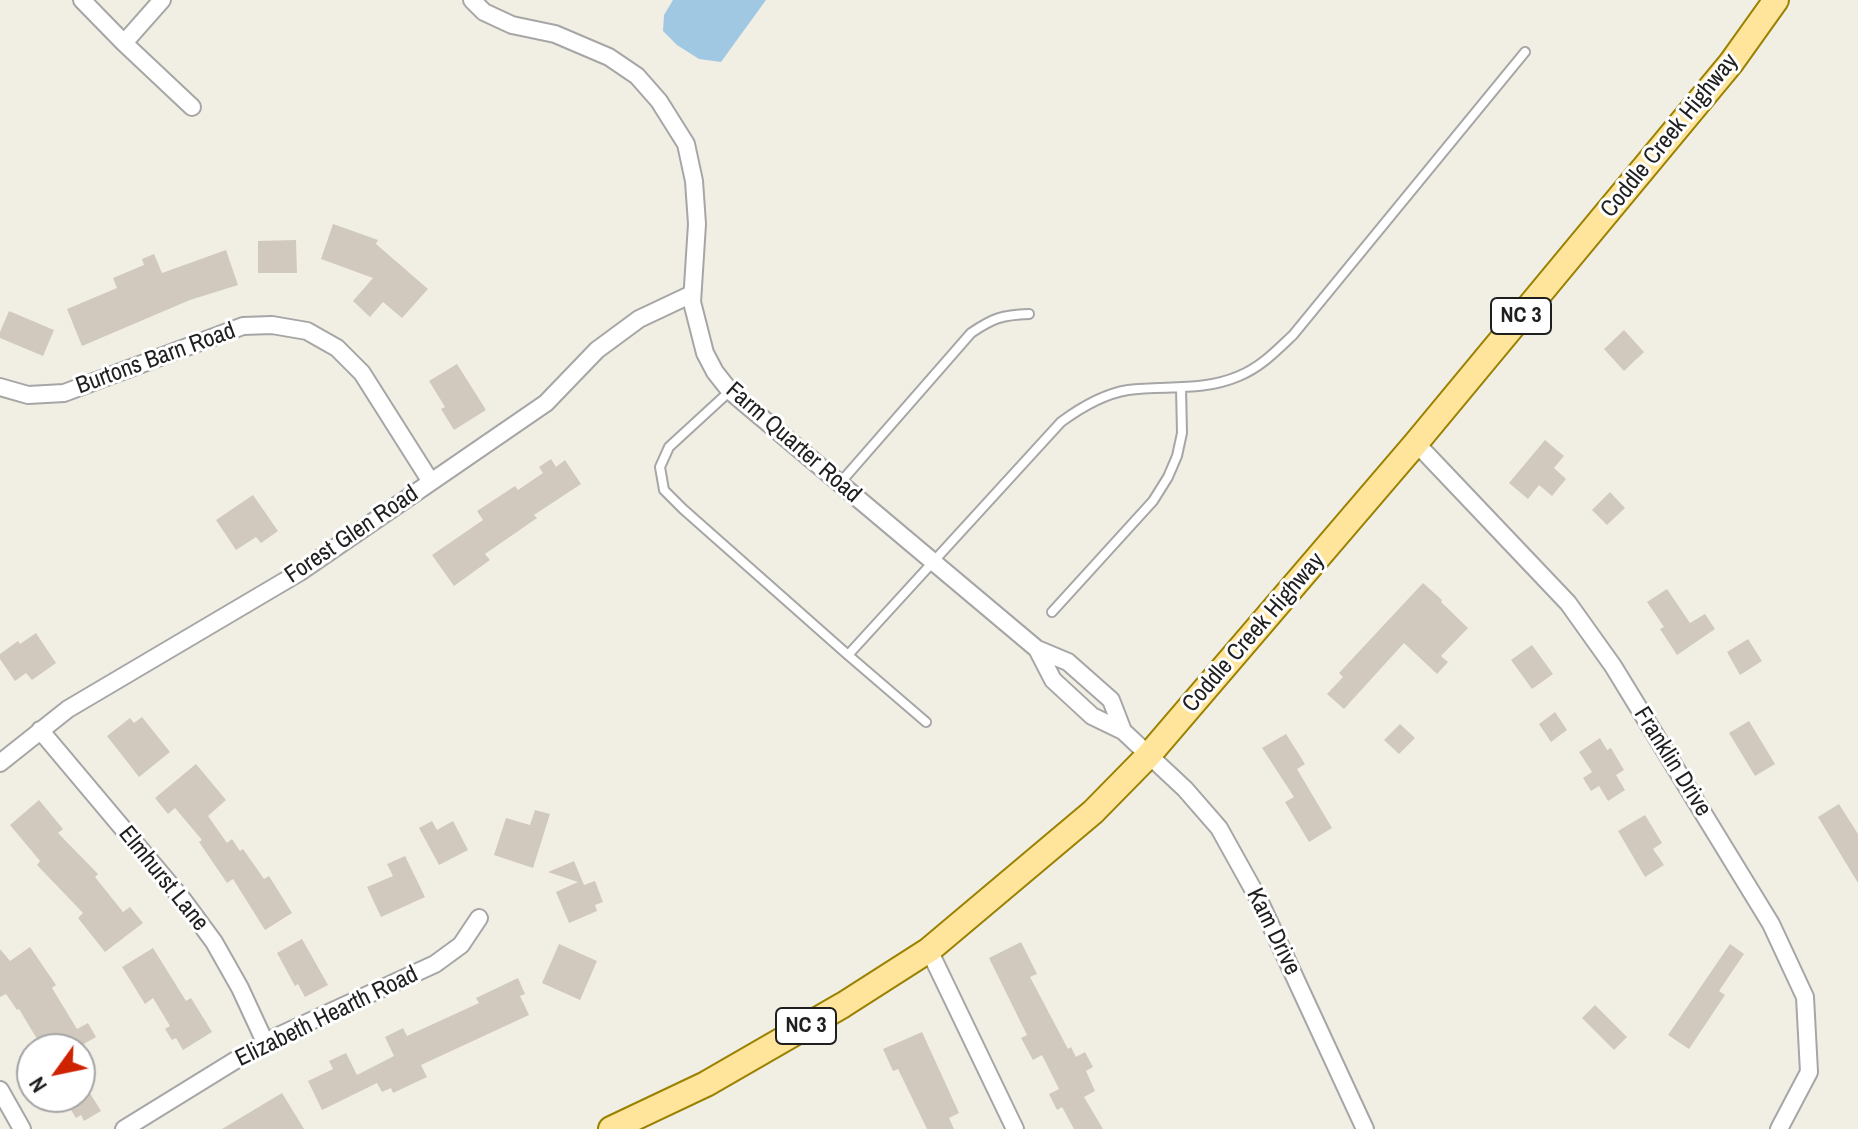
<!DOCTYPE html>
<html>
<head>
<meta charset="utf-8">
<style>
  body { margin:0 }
  #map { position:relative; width:1858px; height:1129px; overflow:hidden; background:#f1efe4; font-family:"Archivo Narrow",sans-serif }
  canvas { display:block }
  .north { position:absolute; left:16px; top:1033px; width:80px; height:80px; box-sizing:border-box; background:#fff; border:2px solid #a5a5a5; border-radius:50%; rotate:237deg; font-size:22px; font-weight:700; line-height:32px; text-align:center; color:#1f1f1f }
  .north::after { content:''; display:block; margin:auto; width:28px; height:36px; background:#ce2200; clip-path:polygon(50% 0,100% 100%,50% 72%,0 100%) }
</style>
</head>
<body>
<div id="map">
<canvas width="1858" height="1129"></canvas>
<div class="north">N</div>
</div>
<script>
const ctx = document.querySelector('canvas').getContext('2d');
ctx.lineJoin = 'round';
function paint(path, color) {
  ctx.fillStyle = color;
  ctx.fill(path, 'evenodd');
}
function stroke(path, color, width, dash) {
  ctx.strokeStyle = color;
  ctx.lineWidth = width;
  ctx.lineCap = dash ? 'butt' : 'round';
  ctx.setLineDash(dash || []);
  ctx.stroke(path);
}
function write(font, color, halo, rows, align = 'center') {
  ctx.font = font + ' "Archivo Narrow",sans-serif';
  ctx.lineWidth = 6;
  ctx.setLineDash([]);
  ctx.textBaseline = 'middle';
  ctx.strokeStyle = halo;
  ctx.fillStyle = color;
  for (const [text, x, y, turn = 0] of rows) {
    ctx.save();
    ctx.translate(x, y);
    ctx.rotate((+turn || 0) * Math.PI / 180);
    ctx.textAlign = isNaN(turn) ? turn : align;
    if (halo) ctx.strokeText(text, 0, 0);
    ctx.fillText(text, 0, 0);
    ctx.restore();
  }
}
const water = new Path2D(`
  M673,0H766L721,62L699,59L677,45L663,31L664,15Z`);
const building = new Path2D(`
  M333,224L378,240L376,244L428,289L402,318L383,302L370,317L353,301L373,278L321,259Z
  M296,240L297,273H258V241Z
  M226,250L238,285L190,300L82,346L67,309L117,288L113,278L144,265L142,259L154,254L162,273Z
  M9,311L54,330L43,356L0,338V332Z
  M1624,330L1644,352L1624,371L1604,349Z
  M457,364L486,410L454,430L441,409L445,407L429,381Z
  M1545,440L1564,456L1554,468L1566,479L1552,496L1539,485L1528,499L1509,483Z
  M551,459L556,467L565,460L581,484L534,515L537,518L485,554L490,560L454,586L432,555L483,520L477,511L515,486L518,490L543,473L539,467Z
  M1610,492L1625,508L1607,525L1592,510Z
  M253,495L278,531L261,543L256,537L236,550L216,520Z
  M1423,583L1442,600L1441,602L1468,628L1441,656L1448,662L1437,674L1404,643L1344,709L1327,694L1343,677L1339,673Z
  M1667,589L1690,623L1705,614L1715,629L1677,655L1660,629L1664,627L1647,602Z
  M36,633L56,663L32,680L26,673L15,681L0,659V654L18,641L20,644Z
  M1748,639L1762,661L1740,675L1727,652Z
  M1532,645L1553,674L1532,689L1511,660Z
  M1555,712L1567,730L1551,742L1539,724Z
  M142,717L170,752L139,777L107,736L130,718L134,723Z
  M1749,721L1775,764L1755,776L1729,733Z
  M1400,724L1415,738L1399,754L1384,740Z
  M1286,734L1305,764L1297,769L1332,828L1309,842L1285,802L1294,797L1262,748Z
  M1600,738L1607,750L1611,748L1624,770L1616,775L1625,790L1608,801L1599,786L1591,791L1583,778L1592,772L1579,752Z
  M196,764L226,800L208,816L227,843L232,839L240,851L243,849L264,879L269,876L292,913L265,930L233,879L227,883L199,842L202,840L175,808L168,814L155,798Z
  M39,800L63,829L58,833L98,874L95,877L123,912L130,907L143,923L105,952L78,918L83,913L37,865L40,861L10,825Z
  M1839,804L1858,834V883L1818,817Z
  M535,810L550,814L533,868L494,855L506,818L530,825Z
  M1645,815L1662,843L1653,849L1664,865L1645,877L1618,831Z
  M432,821L437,830L453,821L468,850L439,865L419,828Z
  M405,856L425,897L381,917L367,887L393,876L387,864Z
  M574,861L584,885L595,881L603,902L595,905L597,911L569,923L556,892L578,882L548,872Z
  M302,939L328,985L305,997L298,984L295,986L277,953Z
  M1021,942L1037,974L1030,977L1068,1049L1071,1047L1076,1057L1085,1052L1093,1067L1086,1071L1095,1091L1084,1097L1103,1129H1074L1062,1107L1057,1110L1049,1094L1059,1089L1042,1055L1033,1060L1021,1038L1027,1035L989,958Z
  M559,944L597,961L580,1000L542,983Z
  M1730,944L1744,954L1719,991L1725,995L1689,1049L1668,1035Z
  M30,947L56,985L52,988L77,1029L88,1023L96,1037L75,1049H43L19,1009L17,1010L6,994L0,997V949L10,961Z
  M153,948L186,1001L191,998L212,1032L183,1050L176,1038L172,1040L165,1029L170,1026L153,998L145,1004L122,967Z
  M518,978L525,994L520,996L529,1015L421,1065L427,1077L393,1093L391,1088L382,1092L377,1083L322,1110L308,1081L333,1069L329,1061L346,1053L357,1075L394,1056L385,1037L403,1028L407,1036L479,1003L476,998Z
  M1595,1005L1627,1037L1614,1050L1582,1018Z
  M922,1032L959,1113L949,1118L954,1129H927L898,1069L893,1071L883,1049Z
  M80,1077L101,1111L84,1121L81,1115L76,1118L63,1097H80Z
  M282,1093L304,1129H222Z`);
const service = new Path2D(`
  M730,391L669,447L660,467L664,490L683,509L848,655L1061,422C1080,408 1103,394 1128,390C1165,385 1202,392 1239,376C1261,367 1276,351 1293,335L1525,52
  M840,483L971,333C993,318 1002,315 1029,314
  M1052,612L1153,501L1168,477L1177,456L1182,433L1181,388
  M848,655L926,722`);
const minor = new Path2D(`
  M82,0L124,43L192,107
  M472,0L484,12L512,25L555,34L609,57L637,76L659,101L686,144L694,181L697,224L692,302L705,353L715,372L730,391L1037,649L1068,662L1111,700L1123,731
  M124,43L162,0
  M0,387L28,395L64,393L243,326L272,325L307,331L337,348L362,373L431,482
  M1416,443L1568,603L1613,666L1771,924L1805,997L1809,1072L1779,1129
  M1037,649L1053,680L1092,716L1123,731L1185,789L1219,828L1259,900L1365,1129
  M40,730L183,900L214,942L240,988L265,1042
  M0,763L68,709L300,572L546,403L597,350L639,319L692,294
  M929,950L1015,1129
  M0,1090L22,1129
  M124,1129L265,1042L435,964L461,945L479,918`);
const primary = new Path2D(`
  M611,1129L706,1084L843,1005L929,950L1093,812L1148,756L1416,443L1731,63L1776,0`);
const shields = [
  [1521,316,60],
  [806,1026,60]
];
const shieldNames = [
  ["NC 3",1521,316],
  ["NC 3",806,1026]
];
const streetNames = [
  ["Coddle Creek Highway",1670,136,-51],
  ["Burtons Barn Road",156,359,-20],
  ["Farm Quarter Road",793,443,41],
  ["Forest Glen Road",352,535,-34],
  ["Coddle Creek Highway",1254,633,-49],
  ["Franklin Drive",1672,762,58],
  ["Elmhurst Lane",163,879,51],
  ["Kam Drive",1273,932,64],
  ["Elizabeth Hearth Road",327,1017,-26]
];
paint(water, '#a1c8e2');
paint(building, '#d1c9bd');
stroke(service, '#a6a6a6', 12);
stroke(minor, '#a6a6a6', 20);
stroke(primary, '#9a8100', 28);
stroke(service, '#fff', 8);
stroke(minor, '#fff', 16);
stroke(primary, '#ffe49b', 24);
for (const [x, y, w] of shields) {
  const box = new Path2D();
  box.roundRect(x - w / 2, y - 18, w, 36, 6);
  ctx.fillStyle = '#fff';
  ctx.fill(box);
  stroke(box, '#1f1f1f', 2);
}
write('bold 22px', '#1f1f1f', null, shieldNames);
write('24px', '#1f1f1f', '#fff', streetNames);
</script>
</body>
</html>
